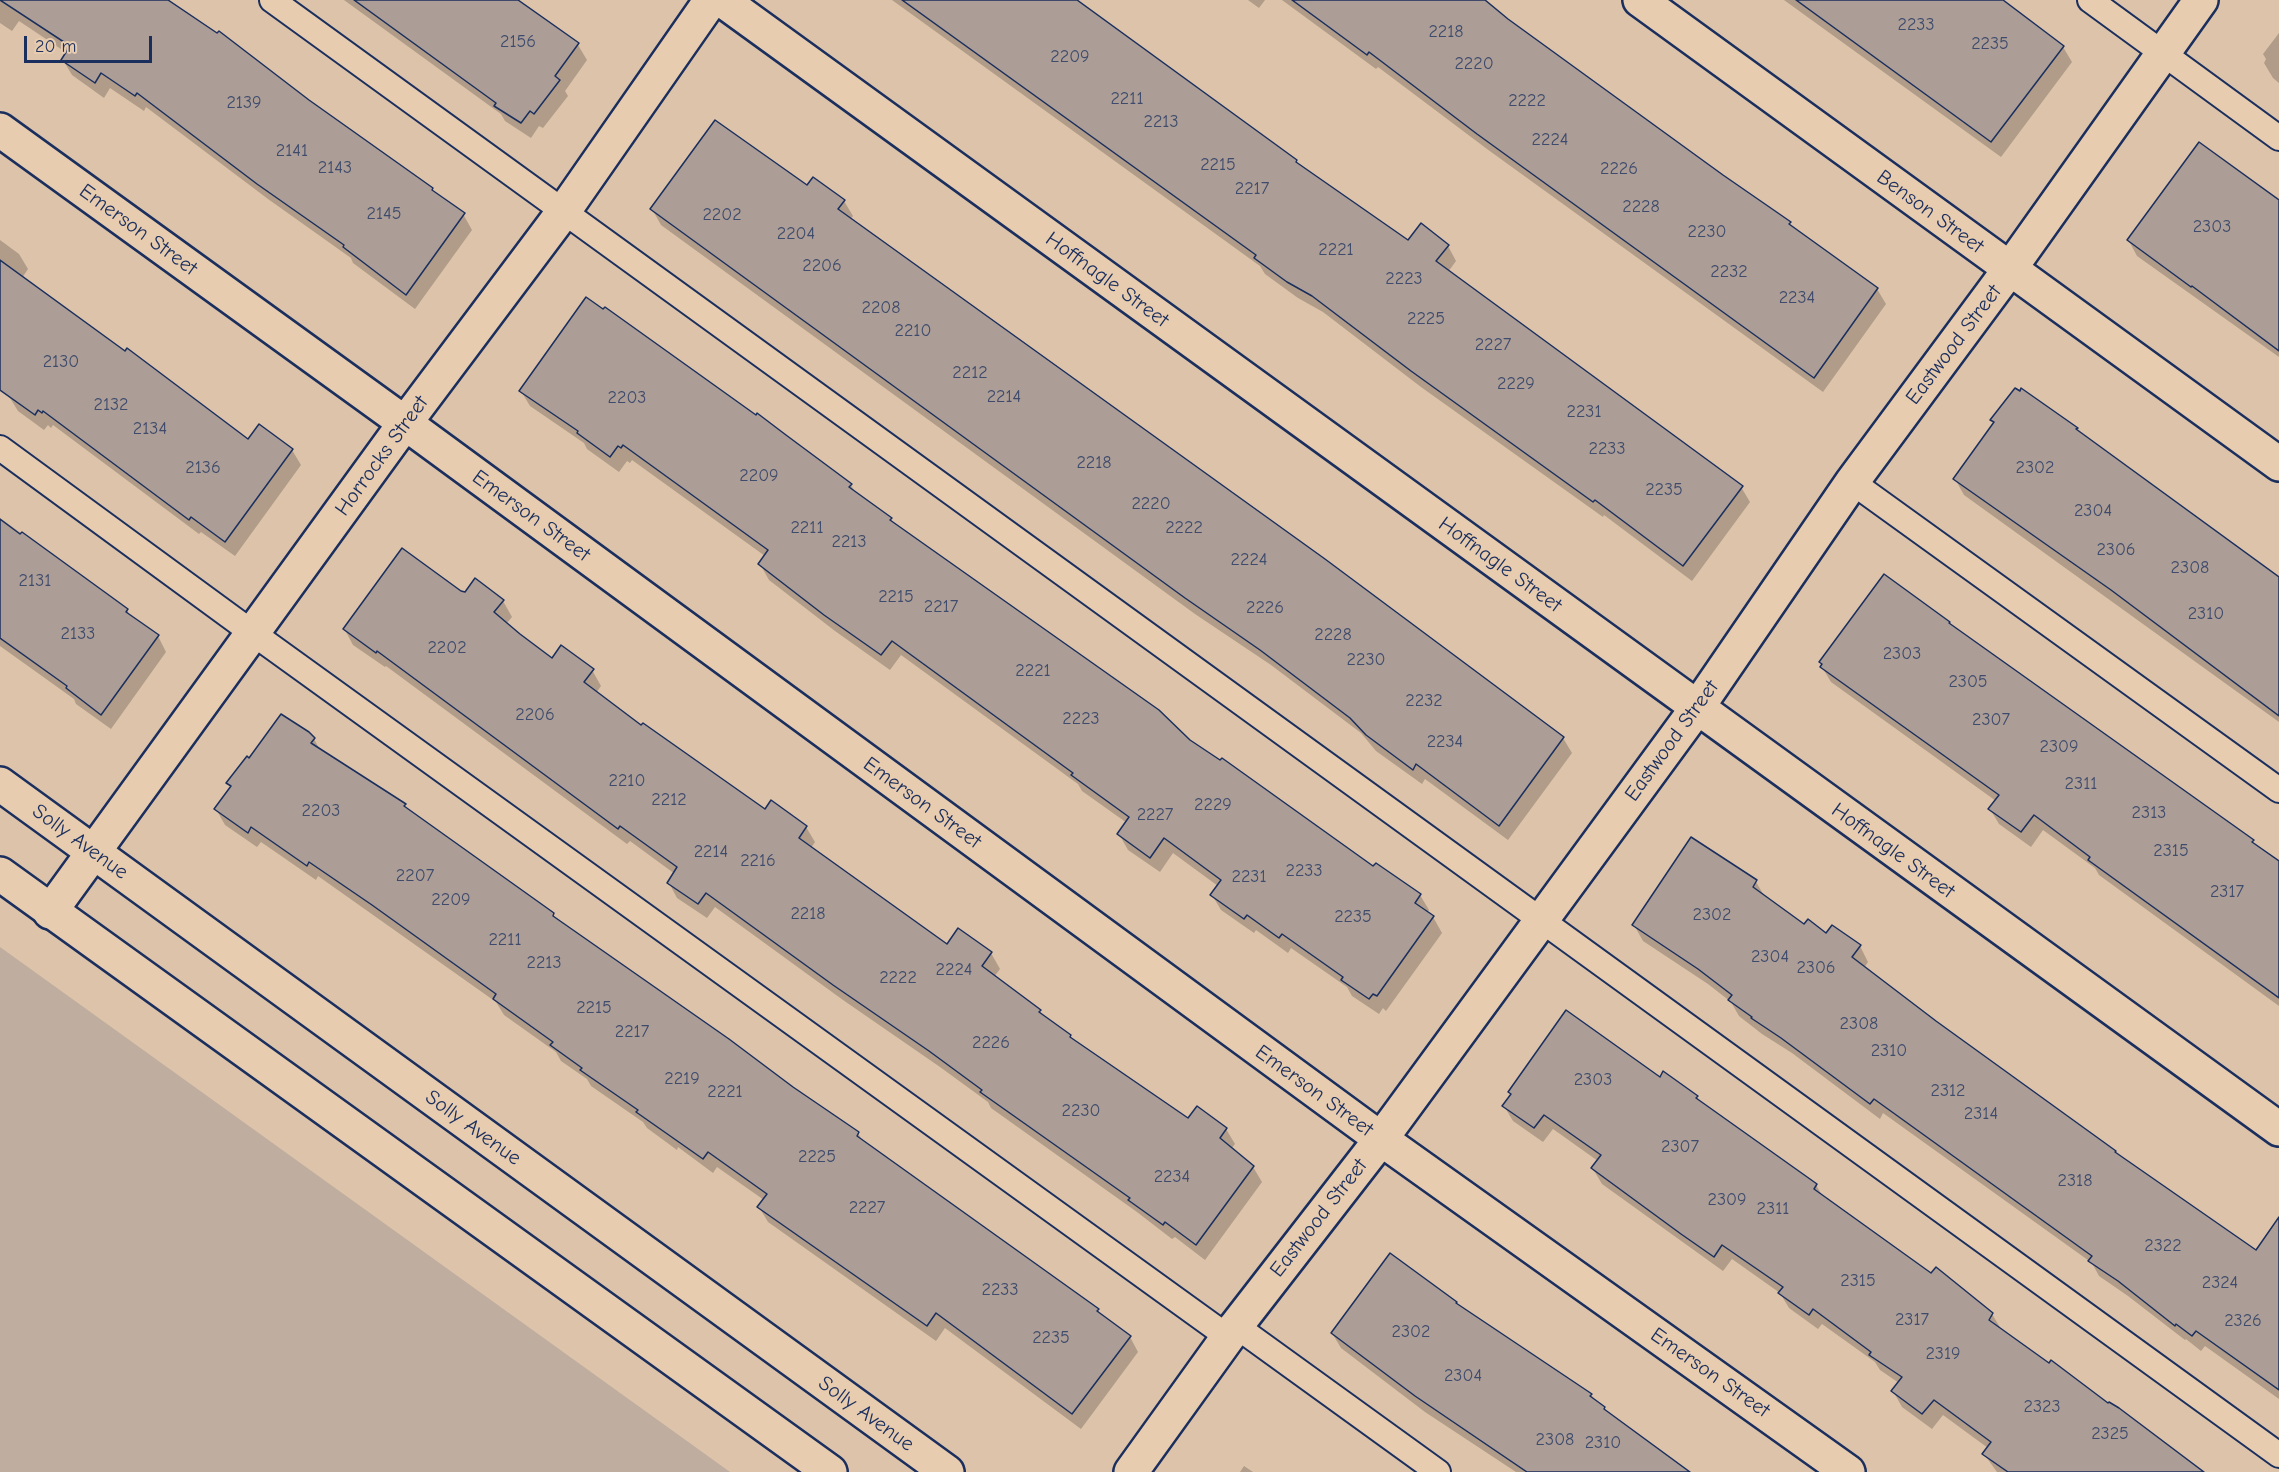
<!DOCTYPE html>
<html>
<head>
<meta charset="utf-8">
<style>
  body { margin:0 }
  #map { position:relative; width:2279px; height:1472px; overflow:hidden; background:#dcc3aa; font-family:"Comic Neue",sans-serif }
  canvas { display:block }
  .scale { position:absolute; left:24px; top:36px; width:128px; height:27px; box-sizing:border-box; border:3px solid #1b2f5e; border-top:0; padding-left:8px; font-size:18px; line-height:21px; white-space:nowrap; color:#1b2f5e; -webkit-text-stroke:4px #e8ccaf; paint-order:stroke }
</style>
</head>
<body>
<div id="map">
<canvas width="2279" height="1472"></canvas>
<div class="scale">20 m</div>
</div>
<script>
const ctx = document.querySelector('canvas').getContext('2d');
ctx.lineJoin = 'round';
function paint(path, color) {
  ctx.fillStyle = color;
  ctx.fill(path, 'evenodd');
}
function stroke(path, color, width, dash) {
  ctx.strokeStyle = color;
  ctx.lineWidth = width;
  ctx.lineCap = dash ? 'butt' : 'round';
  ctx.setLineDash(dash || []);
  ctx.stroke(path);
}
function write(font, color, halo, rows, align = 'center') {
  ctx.font = font + ' "Comic Neue",sans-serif';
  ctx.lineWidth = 6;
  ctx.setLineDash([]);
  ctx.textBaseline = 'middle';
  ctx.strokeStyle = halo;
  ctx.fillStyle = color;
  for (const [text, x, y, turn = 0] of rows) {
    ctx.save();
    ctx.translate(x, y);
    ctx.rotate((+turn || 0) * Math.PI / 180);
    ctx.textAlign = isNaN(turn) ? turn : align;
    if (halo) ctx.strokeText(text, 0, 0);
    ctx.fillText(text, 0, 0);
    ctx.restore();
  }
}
const green = new Path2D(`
  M0,947L730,1472H0Z`);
const shadow = new Path2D(`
  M0,0H167L432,189L436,195L463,214L472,230L415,309L353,263L351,258L268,199L146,107L144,111L110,88L104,98L72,75L63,60L67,53L19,21L12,31L0,23Z
  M344,0H515L578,45L587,60L565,91L568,96L543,128L539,126L531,138L505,121L501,114Z
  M892,0H1076L1296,161L1299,166L1408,242L1448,246L1456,261L1448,272L1741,487L1750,502L1692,581L1604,515L1603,517L1421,387L1323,312L1298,298L1265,274L1260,266Z
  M1248,0H1265L1259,8Z
  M1282,0H1482L1877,289L1886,304L1823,392L1487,149L1378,67L1376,69Z
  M1784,0H2001L2063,47L2072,62L2001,157Z
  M2279,33V83L2273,78L2264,63L2266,59L2263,54Z
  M807,187L844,201L853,216L850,220L1563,738L1572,753L1508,840L1425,779L1422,784L1376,751L1361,733L1271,665L1195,614L661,225L652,209Z
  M2279,203V357L2137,256L2129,241Z
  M0,240L19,254L28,269L22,278L249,441L292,450L301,465L235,556L201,532L199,534L53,425L51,428L48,425L44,430L18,411L10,398L0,390Z
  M521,391L851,485L856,494L891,519L894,525L1189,741L1373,869L1420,895L1429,910L1427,913L1433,917L1442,933L1386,1011L1383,1008L1379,1014L1352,996L1347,987L1291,948L1288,953L1256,930L1254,933L1221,910L1212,895L1218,886L1173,853L1160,872L1128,850L1119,834L1127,823L1082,791L1078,784L901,655L890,670L835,631L769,580L760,564L765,556L632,460L630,463L627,461L619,472L587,449L584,443L530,406Z
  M2022,391L2279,578V722L1964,495L1955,479L1994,424L1992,420Z
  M0,518L127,610L131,617L158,636L166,652L111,729L76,704L74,699L0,646Z
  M460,593L503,601L512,617L506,624L552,660L592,670L601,686L596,693L641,727L765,811L806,827L815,842L811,848L947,946L958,930L991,953L1000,969L994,977L1040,1011L1043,1017L1070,1036L1072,1041L1188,1120L1226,1129L1235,1144L1231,1149L1253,1167L1262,1182L1205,1260L1175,1237L1172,1239L1137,1212L991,1108L988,1102L940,1067L843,1000L715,907L707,918L677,898L669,883L675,874L630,841L627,844L386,666L385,667L353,645L345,630Z
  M1949,623L1952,627L2252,841L2255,846L2279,863V1006L2099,875L2095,868L2043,830L2031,847L1999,824L1990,809L1996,801L1831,682L1822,667L1821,662Z
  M314,739L320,750L404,805L407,810L553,914L557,921L792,1088L858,1133L863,1142L1098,1310L1101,1316L1130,1337L1138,1352L1081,1429L945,1328L936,1341L768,1222L759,1207L764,1200L717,1167L713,1173L678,1147L677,1150L647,1128L643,1122L591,1086L587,1079L561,1061L556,1052L504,1015L496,1002L318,876L316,880L261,842L257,847L225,825L216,809L231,788L228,783L250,760Z
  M1691,839L1756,882L1765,897L1805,926L1860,946L1868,962L1864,968L2117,1156L2279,1271V1399L2205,1346L2201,1351L2186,1339L2185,1340L2128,1296L2099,1276L2092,1263L1883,1113L1880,1119L1792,1053L1762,1034L1739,1016L1731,1002L1708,984L1643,941L1634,925Z
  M1660,1079L1697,1097L1700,1102L1816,1185L1823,1197L1931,1275L1992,1314L2001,1329L2201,1472H1997L1984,1454L1988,1448L1943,1415L1932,1429L1902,1407L1893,1391L1899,1383L1880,1370L1875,1362L1822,1324L1818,1329L1789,1308L1780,1293L1732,1259L1723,1271L1602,1184L1593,1169L1598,1161L1553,1129L1543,1142L1513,1121L1504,1106Z
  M1456,1303L1591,1395L1606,1412L1687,1472H1516L1425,1412L1341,1348L1332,1333Z
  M1244,1466L1253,1472H1240Z`);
const building = new Path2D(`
  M0,0H168L217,33L219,31L309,100L433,188L432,190L465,213L406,295L343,247L344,245L257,184L137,93L135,96L101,73L95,83L61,60L70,46Z
  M354,0H518L579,43L555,76L560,80L534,114L530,111L521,123L494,106L496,103Z
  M902,0H1077L1297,160L1296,162L1408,240L1421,223L1449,245L1436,261L1743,486L1683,566L1595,500L1593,502L1411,371L1312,296L1287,282L1254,258L1256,255Z
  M1292,0H1485L1508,19L1723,175L1791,222L1789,224L1878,288L1814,378L1477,134L1369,52L1367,55Z
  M1796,0H2003L2064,46L1991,142Z
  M715,120L807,185L813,177L845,200L838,209L1325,559L1564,737L1499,826L1416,764L1413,770L1366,735L1350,718L1260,650L1185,598L650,209Z
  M2199,142L2279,200V351L2192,286L2191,287L2127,240Z
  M0,260L125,351L127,348L248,439L259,424L293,449L225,542L191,517L189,520L43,411L42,413L38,410L35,415L0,390Z
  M586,297L603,309L605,307L756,415L757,413L786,435L852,484L849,487L892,518L890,520L1159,710L1190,740L1220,760L1222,758L1373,866L1376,863L1421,894L1415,903L1434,916L1377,996L1373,994L1369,999L1341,980L1343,977L1282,934L1279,938L1247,915L1244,919L1210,895L1221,880L1164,838L1150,858L1117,834L1129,817L1071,775L1073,773L892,641L881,655L824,615L758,564L768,550L623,445L621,448L618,446L610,457L577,433L578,431L519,391Z
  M2015,388L2020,391L2021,388L2078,428L2076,429L2279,577V716L2111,590L1953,479L1994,422L1990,420Z
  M0,519L20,534L22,532L128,609L126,612L159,635L101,715L66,688L67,686L0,638Z
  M402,548L461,591L465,592L475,578L504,600L494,612L520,634L552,658L561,645L594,669L584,682L641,725L643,723L765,809L771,800L807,826L799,838L947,944L958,928L992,952L982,966L1041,1010L1039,1012L1071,1035L1070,1037L1188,1118L1197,1106L1227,1128L1220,1138L1254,1166L1196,1245L1165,1222L1163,1225L1128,1200L1130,1198L980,1092L982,1090L929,1051L833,985L706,893L698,904L667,883L677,867L620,826L618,829L377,651L376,653L343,629Z
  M1884,574L1950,622L1949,623L2254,840L2252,842L2279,861V998L2088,860L2090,857L2034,815L2021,832L1988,809L1999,795L1820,667L1822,664L1819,662Z
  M281,714L309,732L315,738L311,743L406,804L404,806L554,913L553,916L729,1039L793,1087L859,1132L857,1136L1078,1294L1099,1309L1097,1311L1131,1336L1072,1414L936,1313L927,1326L757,1207L767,1194L708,1152L703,1159L636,1112L638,1110L580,1070L582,1068L550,1045L553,1042L493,999L496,994L372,905L309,862L307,866L251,827L248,833L214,809L231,786L226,783L247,756L249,758Z
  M1691,837L1757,880L1753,887L1804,924L1808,919L1826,933L1832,925L1861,945L1852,957L1936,1021L2116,1151L2115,1152L2256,1250L2279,1217V1390L2196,1331L2192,1336L2176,1324L2175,1326L2118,1281L2088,1261L2092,1256L1874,1099L1870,1104L1781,1038L1751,1018L1752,1017L1728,1000L1732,995L1698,969L1632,925Z
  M1566,1010L1660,1077L1663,1071L1698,1096L1696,1098L1817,1184L1814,1189L1931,1273L1936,1267L1993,1313L1989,1320L2049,1363L2051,1360L2108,1403L2109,1402L2119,1408L2204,1472H2008L1982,1454L1991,1442L1934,1400L1922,1414L1891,1391L1902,1377L1869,1355L1871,1352L1813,1309L1809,1315L1778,1293L1783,1287L1722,1245L1714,1257L1681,1234L1591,1168L1601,1155L1544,1115L1534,1128L1502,1106L1511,1094L1508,1092Z
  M1390,1253L1457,1302L1456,1303L1592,1394L1590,1396L1605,1407L1604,1409L1690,1472H1527L1415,1396L1331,1333Z`);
const lane = new Path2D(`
  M272,0L2279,1455
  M2090,0L2279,138
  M0,448L254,634L1228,1337
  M1852,482L2279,790
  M1236,1326L1438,1472`);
const street = new Path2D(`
  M722,0L2279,1129
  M1640,0L2279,464
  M0,130L405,423L1381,1139L1848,1472
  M50,912L405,423L564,211L711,0
  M1131,1472L1236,1326L1381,1139L1697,708L1852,482L2009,270L2201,0`);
const secondary = new Path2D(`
  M0,784L947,1472
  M0,874L830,1472`);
const numberNames = [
  ["2233",1916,25],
  ["2218",1446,32],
  ["2156",518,42],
  ["2235",1990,44],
  ["2209",1070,57],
  ["2220",1474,64],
  ["2211",1127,99],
  ["2222",1527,101],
  ["2139",244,103],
  ["2213",1161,122],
  ["2224",1550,140],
  ["2141",292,151],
  ["2215",1218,165],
  ["2143",335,168],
  ["2226",1619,169],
  ["2217",1252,189],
  ["2228",1641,207],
  ["2145",384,214],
  ["2202",722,215],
  ["2303",2212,227],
  ["2230",1707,232],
  ["2204",796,234],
  ["2221",1336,250],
  ["2206",822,266],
  ["2232",1729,272],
  ["2223",1404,279],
  ["2234",1797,298],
  ["2208",881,308],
  ["2225",1426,319],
  ["2210",913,331],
  ["2227",1493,345],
  ["2130",61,362],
  ["2212",970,373],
  ["2229",1516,384],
  ["2214",1004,397],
  ["2203",627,398],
  ["2132",111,405],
  ["2231",1584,412],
  ["2134",150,429],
  ["2233",1607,449],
  ["2218",1094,463],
  ["2136",203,468],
  ["2302",2035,468],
  ["2209",759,476],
  ["2235",1664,490],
  ["2220",1151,504],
  ["2304",2093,511],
  ["2211",807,528],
  ["2222",1184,528],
  ["2213",849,542],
  ["2306",2116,550],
  ["2224",1249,560],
  ["2308",2190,568],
  ["2131",35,581],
  ["2215",896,597],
  ["2217",941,607],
  ["2226",1265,608],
  ["2310",2206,614],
  ["2133",78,634],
  ["2228",1333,635],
  ["2202",447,648],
  ["2303",1902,654],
  ["2230",1366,660],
  ["2221",1033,671],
  ["2305",1968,682],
  ["2232",1424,701],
  ["2206",535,715],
  ["2223",1081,719],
  ["2307",1991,720],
  ["2234",1445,742],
  ["2309",2059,747],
  ["2210",627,781],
  ["2311",2081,784],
  ["2212",669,800],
  ["2229",1213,805],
  ["2203",321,811],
  ["2313",2149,813],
  ["2227",1155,815],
  ["2315",2171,851],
  ["2214",711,852],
  ["2216",758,861],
  ["2233",1304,871],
  ["2207",415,876],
  ["2231",1249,877],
  ["2317",2227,892],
  ["2209",451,900],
  ["2218",808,914],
  ["2302",1712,915],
  ["2235",1353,917],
  ["2211",505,940],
  ["2304",1770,957],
  ["2213",544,963],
  ["2306",1816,968],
  ["2224",954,970],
  ["2222",898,978],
  ["2215",594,1008],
  ["2308",1859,1024],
  ["2217",632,1032],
  ["2226",991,1043],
  ["2310",1889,1051],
  ["2219",682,1079],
  ["2303",1593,1080],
  ["2312",1948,1091],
  ["2221",725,1092],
  ["2230",1081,1111],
  ["2314",1981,1114],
  ["2307",1680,1147],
  ["2225",817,1157],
  ["2234",1172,1177],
  ["2318",2075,1181],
  ["2309",1727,1200],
  ["2227",867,1208],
  ["2311",1773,1209],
  ["2322",2163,1246],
  ["2315",1858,1281],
  ["2324",2220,1283],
  ["2233",1000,1290],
  ["2317",1912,1320],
  ["2326",2243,1321],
  ["2302",1411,1332],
  ["2235",1051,1338],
  ["2319",1943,1354],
  ["2304",1463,1376],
  ["2323",2042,1407],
  ["2325",2110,1434],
  ["2308",1555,1440],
  ["2310",1603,1443]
];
const streetNames = [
  ["Benson Street",1930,212,36],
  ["Emerson Street",138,230,36],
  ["Hoffnagle Street",1107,280,36],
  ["Eastwood Street",1954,345,-53],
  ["Horrocks Street",382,456,-54],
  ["Emerson Street",531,516,36],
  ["Hoffnagle Street",1500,565,36],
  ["Eastwood Street",1672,741,-54],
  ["Emerson Street",922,803,36],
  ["Solly Avenue",80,842,36],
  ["Hoffnagle Street",1893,851,36],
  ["Emerson Street",1314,1091,36],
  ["Solly Avenue",473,1128,36],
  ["Eastwood Street",1319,1218,-52],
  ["Emerson Street",1710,1373,35],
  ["Solly Avenue",866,1414,36]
];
paint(green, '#bfad9f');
paint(shadow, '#0003');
paint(building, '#ac9e97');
stroke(building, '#1b2f5e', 1.5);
stroke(lane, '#1b2f5e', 28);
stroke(street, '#1b2f5e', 38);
stroke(secondary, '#1b2f5e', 38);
stroke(lane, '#e8ccaf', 24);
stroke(street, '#e8ccaf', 33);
stroke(secondary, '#e8ccaf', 33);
write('18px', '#3f4b6c', null, numberNames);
write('21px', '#1b2f5e', '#e8ccaf', streetNames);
</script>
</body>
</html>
